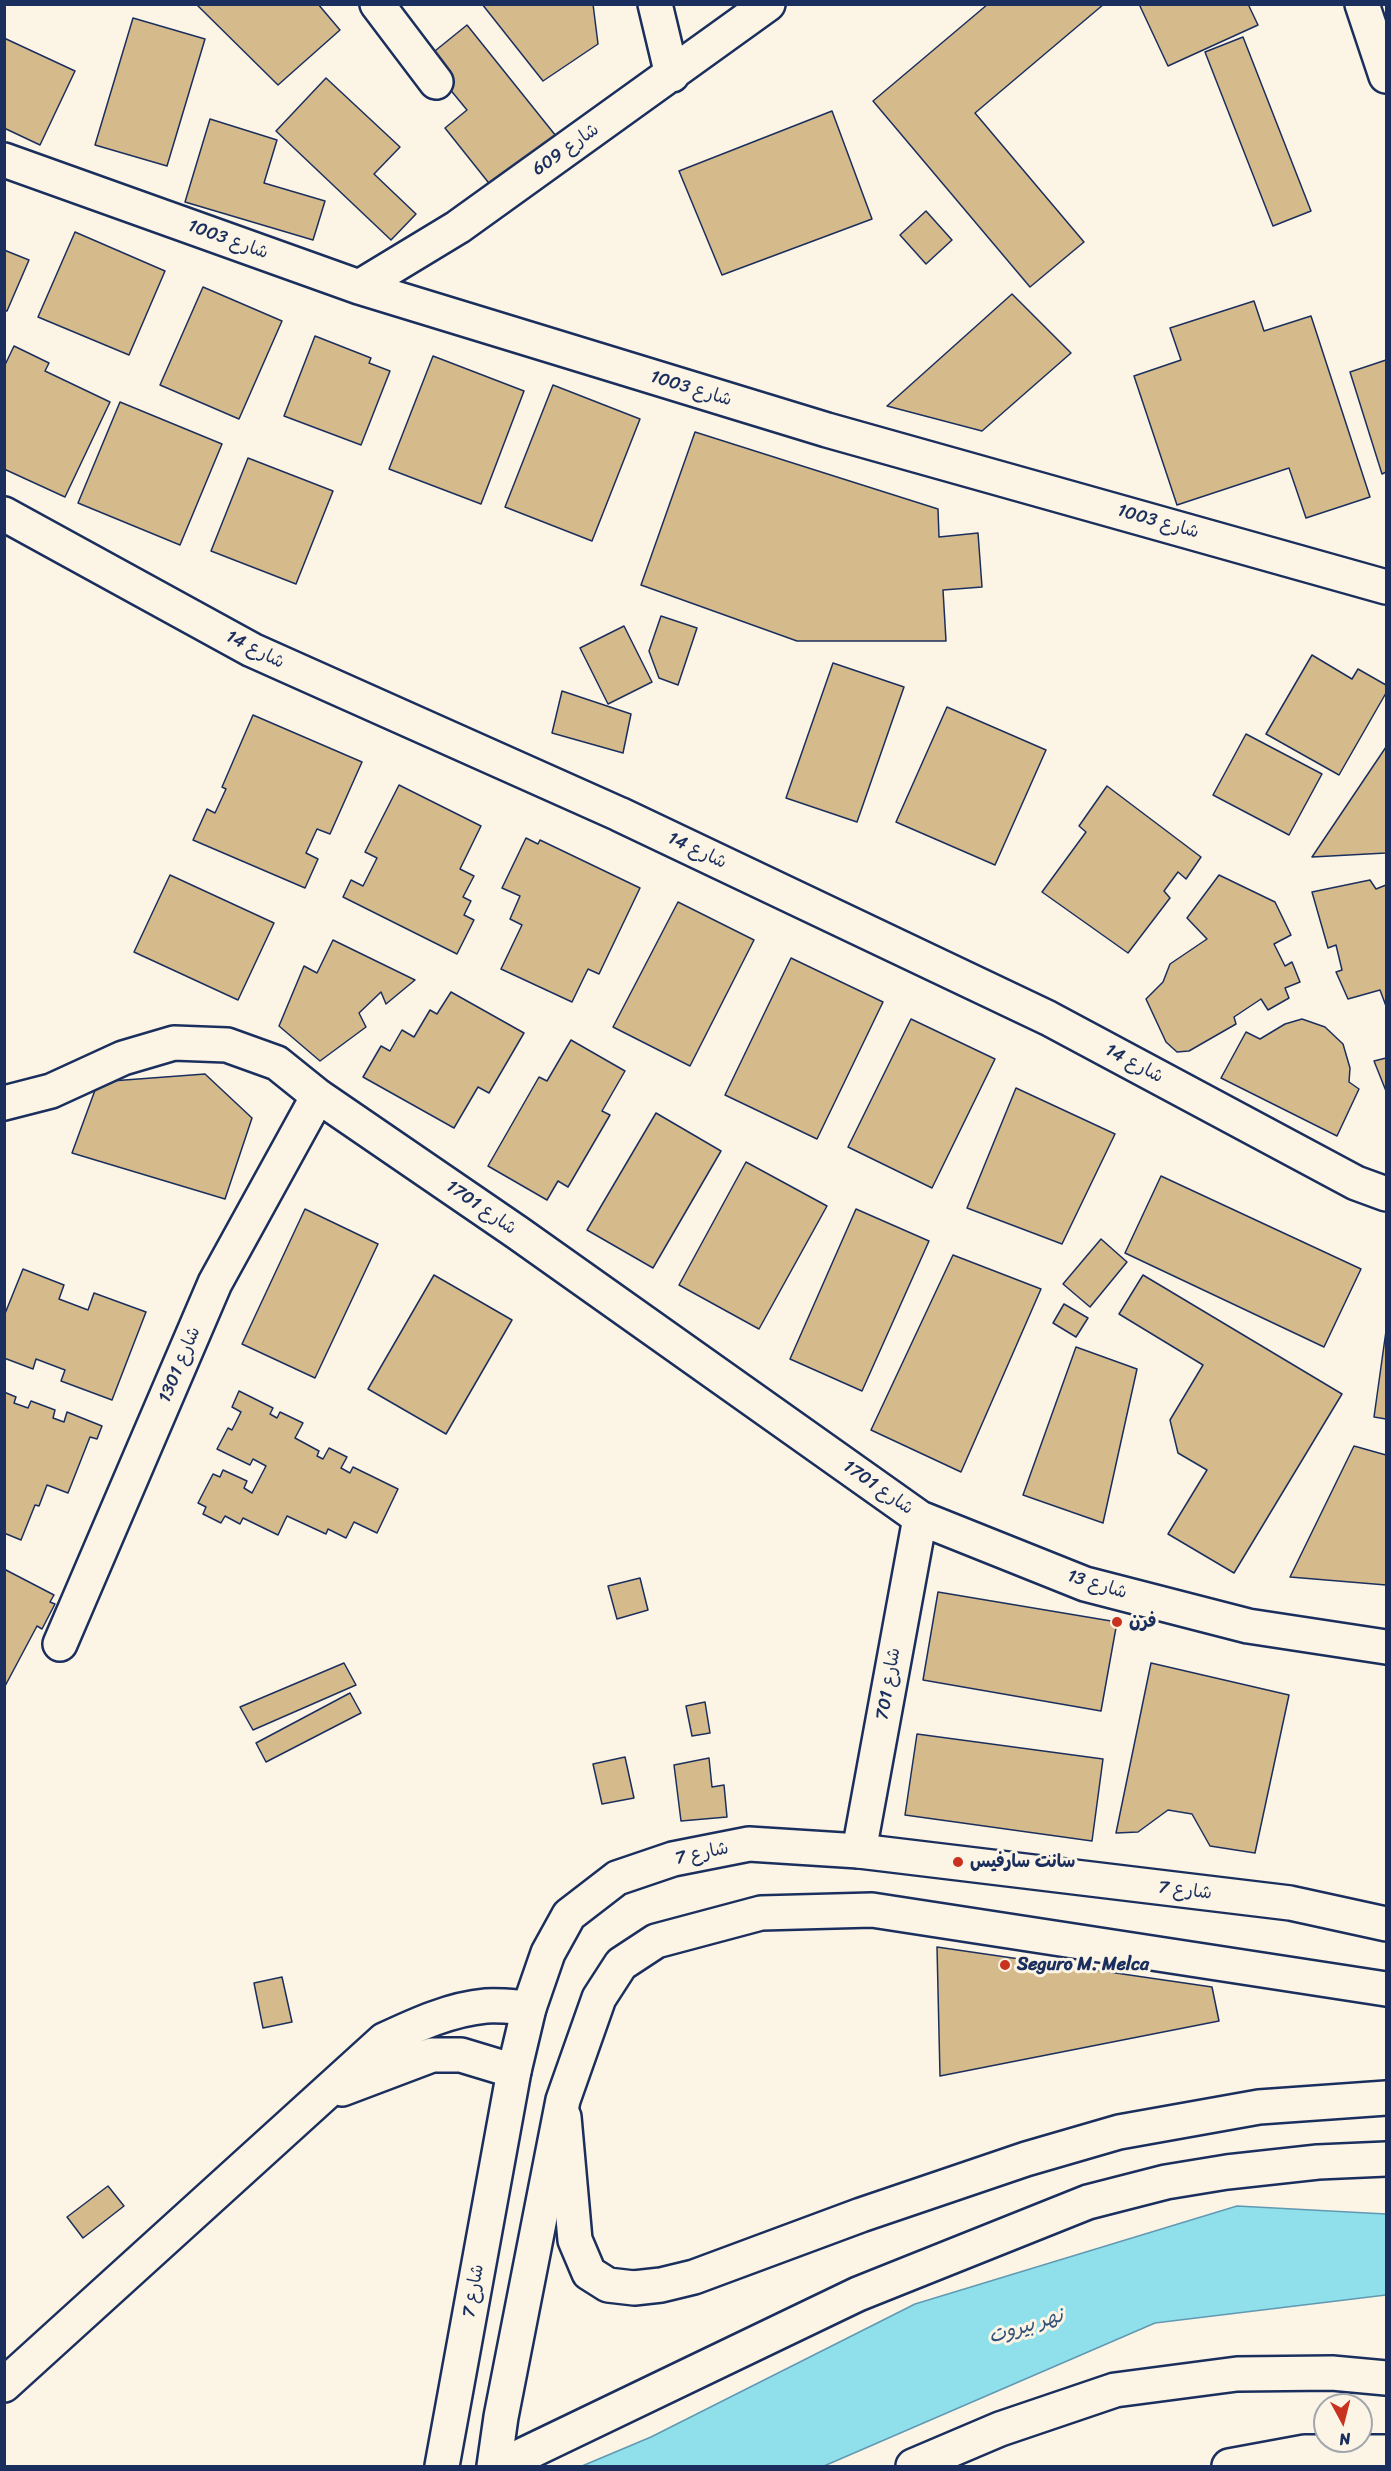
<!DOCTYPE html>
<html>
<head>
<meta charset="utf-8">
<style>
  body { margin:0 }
  #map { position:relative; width:1391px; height:2471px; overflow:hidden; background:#fcf5e5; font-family:Sriracha,sans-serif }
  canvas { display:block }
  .frame { position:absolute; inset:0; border:6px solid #1b2f5e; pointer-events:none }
  .north { position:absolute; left:1313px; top:2393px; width:60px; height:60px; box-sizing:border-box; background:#fcf5e5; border:2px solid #a2a6af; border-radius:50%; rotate:173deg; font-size:16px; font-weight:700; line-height:24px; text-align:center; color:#1b2f5e }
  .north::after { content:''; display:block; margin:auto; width:21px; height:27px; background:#c8321e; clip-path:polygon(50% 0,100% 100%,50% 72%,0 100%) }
</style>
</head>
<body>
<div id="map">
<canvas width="1391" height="2471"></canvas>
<div class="frame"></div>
<div class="north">N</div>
</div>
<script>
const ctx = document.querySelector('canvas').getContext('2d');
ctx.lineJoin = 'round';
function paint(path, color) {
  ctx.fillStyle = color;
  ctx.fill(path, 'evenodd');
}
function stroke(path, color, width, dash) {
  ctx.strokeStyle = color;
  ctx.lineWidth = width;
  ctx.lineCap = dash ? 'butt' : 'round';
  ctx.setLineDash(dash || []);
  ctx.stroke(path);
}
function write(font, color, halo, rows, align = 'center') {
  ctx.font = font + ' Sriracha,"Playpen Sans Arabic",sans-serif';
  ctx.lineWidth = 6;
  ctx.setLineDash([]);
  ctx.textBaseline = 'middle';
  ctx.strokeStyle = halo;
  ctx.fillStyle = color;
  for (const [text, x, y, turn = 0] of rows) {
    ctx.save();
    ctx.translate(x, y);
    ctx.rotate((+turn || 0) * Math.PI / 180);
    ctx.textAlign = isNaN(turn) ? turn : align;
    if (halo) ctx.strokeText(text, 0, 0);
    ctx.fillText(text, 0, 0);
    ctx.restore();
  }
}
const water = new Path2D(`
  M1237,2206L1386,2214V2295L1155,2323L824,2466H582L651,2437L915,2304Z`);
const building = new Path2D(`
  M196,4H318L340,30L278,85Z
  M482,4H593L598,44L543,81Z
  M988,4H1104L975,113L1084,242L1030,287L873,101Z
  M1139,4H1248L1258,25L1168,66Z
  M133,18L205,39L167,166L95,145Z
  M467,25L556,136L492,187L445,128L467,110L425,59Z
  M1243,37L1311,211L1273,226L1205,52Z
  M4,38L75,71L40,145L4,128Z
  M326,78L400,147L374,174L416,214L391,240L276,131Z
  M832,111L872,219L722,275L679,171Z
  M210,119L277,140L264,183L325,201L313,240L185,202Z
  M926,211L952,240L926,264L900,235Z
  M75,232L165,271L129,355L38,317Z
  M4,250L29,260L7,311L4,310Z
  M203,287L282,321L239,419L160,385Z
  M1012,294L1071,353L982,431L887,406Z
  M1254,301L1264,331L1311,316L1370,497L1306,518L1289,468L1177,505L1134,376L1181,360L1170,328Z
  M315,336L371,358L369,363L390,371L361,445L284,416Z
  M14,346L49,363L45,371L110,402L65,497L4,469V367Z
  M433,356L524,391L481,504L389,469Z
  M1386,360V472L1382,474L1350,372Z
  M553,385L640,419L592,541L505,507Z
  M120,402L222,444L180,545L78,503Z
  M695,432L938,509L939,537L978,533L982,587L943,590L946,641H797L641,585Z
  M248,458L333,491L296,584L211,551Z
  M661,616L697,628L678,685L659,678L649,651Z
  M624,626L652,682L608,704L580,648Z
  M1312,655L1352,679L1358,669L1386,685V693L1339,775L1266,734Z
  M833,663L904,687L857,822L786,798Z
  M562,691L631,714L623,753L552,733Z
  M947,707L1046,750L995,865L896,822Z
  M253,715L362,762L330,834L317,829L306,853L318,859L305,888L193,840L207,809L215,813L226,789L222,787Z
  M1246,734L1322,774L1289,835L1213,795Z
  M1386,747V853L1312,857Z
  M399,785L481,826L460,869L474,876L463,897L471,901L464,915L474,920L457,954L343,897L351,880L363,886L377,858L365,852Z
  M1107,786L1201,857L1186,879L1178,872L1164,891L1170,898L1128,953L1042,892L1086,832L1079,826Z
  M526,838L538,844L540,840L640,888L599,974L588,969L572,1002L501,969L522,925L510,919L520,896L502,888Z
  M170,875L274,923L238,1000L134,952Z
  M1219,875L1275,902L1291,935L1274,944L1285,966L1292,962L1300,982L1285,988L1289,998L1268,1010L1261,999L1234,1017L1236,1024L1189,1051L1177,1052L1166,1042L1146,999L1163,982L1170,964L1207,939L1187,918Z
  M1370,880L1376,889L1386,885V1006L1380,990L1348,999L1336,972L1342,970L1336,945L1328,948L1312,892Z
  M678,902L754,940L690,1066L613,1027Z
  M333,940L415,980L386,1004L381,992L359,1013L366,1027L320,1061L279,1026L304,966L317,973Z
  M791,958L883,1002L817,1139L725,1095Z
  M451,992L524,1033L489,1093L478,1087L454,1128L363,1077L381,1046L390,1051L402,1030L414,1037L430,1010L437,1014Z
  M911,1019L995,1059L932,1188L848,1147Z
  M1302,1019L1325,1027L1343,1044L1350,1068L1349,1082L1359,1089L1337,1136L1221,1078L1246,1032L1260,1039L1285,1024Z
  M571,1040L625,1071L602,1111L610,1115L568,1187L558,1181L547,1200L488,1166L539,1077L547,1081Z
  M1386,1058V1091L1374,1061Z
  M205,1074L252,1118L225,1199L72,1153L98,1082Z
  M1016,1088L1115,1134L1062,1244L967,1208Z
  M656,1113L721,1151L653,1268L587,1230Z
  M746,1162L827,1206L759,1329L679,1285Z
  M1161,1176L1361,1269L1324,1347L1125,1253Z
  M305,1209L378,1244L315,1378L242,1344Z
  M856,1209L929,1241L862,1391L790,1359Z
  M1101,1239L1127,1262L1090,1307L1063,1284Z
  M953,1255L1041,1289L961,1472L871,1430Z
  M23,1269L64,1285L59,1299L88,1310L94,1293L146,1312L112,1400L61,1381L65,1370L36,1359L33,1369L4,1358V1316Z
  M434,1275L512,1320L446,1434L368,1389Z
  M1143,1275L1342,1394L1234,1573L1168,1534L1207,1470L1178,1453L1170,1420L1203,1365L1119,1314Z
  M1064,1304L1088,1318L1076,1337L1053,1323Z
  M1386,1331V1419L1374,1417Z
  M1076,1347L1137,1369L1103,1523L1023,1495Z
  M239,1391L273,1408L270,1414L277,1418L280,1412L303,1423L295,1438L319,1451L317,1456L323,1459L329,1448L347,1457L341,1468L350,1473L353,1467L398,1489L377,1533L354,1522L346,1538L328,1529L326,1534L287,1516L278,1535L243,1518L240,1524L225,1516L221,1523L203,1514L206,1507L198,1503L213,1474L220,1477L223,1470L247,1481L244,1488L252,1493L266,1466L253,1459L250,1465L217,1449L228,1428L232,1430L241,1412L232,1407Z
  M4,1392L16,1397L14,1403L28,1408L31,1401L55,1410L53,1418L64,1422L67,1412L102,1426L97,1439L90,1437L68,1493L47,1485L39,1506L35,1505L21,1540L4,1533Z
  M1354,1446L1386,1455V1585L1290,1577Z
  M4,1569L54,1595L50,1602L55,1604L42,1629L37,1626L4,1688Z
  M640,1578L648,1610L617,1619L608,1586Z
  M938,1592L1117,1622L1101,1711L923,1680Z
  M344,1663L356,1685L253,1730L240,1707Z
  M1151,1663L1289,1695L1255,1853L1210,1846L1192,1814L1168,1810L1138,1832L1116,1833Z
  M350,1693L361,1713L266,1762L256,1743Z
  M705,1702L710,1733L692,1736L686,1706Z
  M917,1734L1103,1759L1092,1841L905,1815Z
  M625,1757L634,1798L602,1804L593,1764Z
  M709,1758L712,1787L724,1785L727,1817L681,1821L674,1765Z
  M937,1947L1212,1987L1219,2021L940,2076Z
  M282,1977L292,2022L263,2028L254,1983Z
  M108,2186L124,2206L83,2238L67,2217Z`);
const minor = new Path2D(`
  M377,4L436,82
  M655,4L672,75
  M1362,4L1386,76
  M4,160L359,287L827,430L1386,587
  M359,287L458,227L768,4
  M4,514L252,650L619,814L1048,1018L1356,1183L1386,1194
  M4,1103L51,1091L123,1058L174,1043L227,1045L277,1063L318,1096L518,1233L920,1518L1085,1584L1248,1626L1386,1647
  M60,1644L215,1283L318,1096
  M859,1851L920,1518
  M342,2089L432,2055H461L514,2071
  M564,2117L575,2240L589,2273L608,2285L634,2288L661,2285L694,2277L861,2215L1026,2159L1119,2132L1259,2107L1386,2098
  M4,2385L384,2040C416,2025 451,2009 486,2006C500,2005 515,2007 529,2008
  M500,2466L858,2294L1088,2202L1166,2182L1227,2172L1318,2162L1386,2159
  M913,2466L1000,2429L1115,2390L1237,2374L1332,2373L1386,2378
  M1229,2466L1305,2452H1386`);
const major = new Path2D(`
  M442,2466L514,2071L529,2008L548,1953L569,1915L617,1878L673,1859L749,1844L859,1851L1290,1903L1386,1924
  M494,2466L501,2417L563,2100L599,1998L621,1964L656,1941L761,1913L872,1910L1386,1989`);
const markers = [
  [1117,1622,6,"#c8321e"],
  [958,1862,6,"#c8321e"],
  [1005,1965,6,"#c8321e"]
];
const streetNames = [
  ["شارع 609",566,150,-35],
  ["شارع 1003",228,240,20],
  ["شارع 1003",691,389,17],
  ["شارع 1003",1158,522,16],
  ["شارع 14",255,650,27],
  ["شارع 14",697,851,25],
  ["شارع 14",1134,1064,28],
  ["شارع 1701",481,1208,35],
  ["شارع 1301",180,1365,-67],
  ["شارع 1701",878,1488,35],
  ["شارع 13",1097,1585,17],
  ["شارع 701",889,1684,-80],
  ["شارع 7",702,1854,-12],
  ["شارع 7",1185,1891,7],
  ["شارع 7",474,2291,-80]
];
const poiNames = [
  ["فرن",1129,1622],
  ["سانت سارفيس",970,1862],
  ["Seguro M. Melca",1017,1965]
];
const waterNames = [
  ["نهر بيروت",1026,2327,-17]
];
paint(water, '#8fe0eb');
stroke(water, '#6199b3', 1.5);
paint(building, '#d5ba8b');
stroke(building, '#1b2f5e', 1.5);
stroke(minor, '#1b2f5e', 38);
stroke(major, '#1b2f5e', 38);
stroke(minor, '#fcf5e5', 33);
stroke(major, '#fcf5e5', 33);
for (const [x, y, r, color] of markers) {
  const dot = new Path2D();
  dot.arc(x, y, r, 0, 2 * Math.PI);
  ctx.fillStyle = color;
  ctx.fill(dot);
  stroke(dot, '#fcf5e5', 2);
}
write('18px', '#1b2f5e', '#fcf5e5', streetNames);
write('bold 18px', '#1b2f5e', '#fcf5e5', poiNames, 'left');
write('italic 20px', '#32527a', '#fcf5e5', waterNames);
</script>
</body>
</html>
